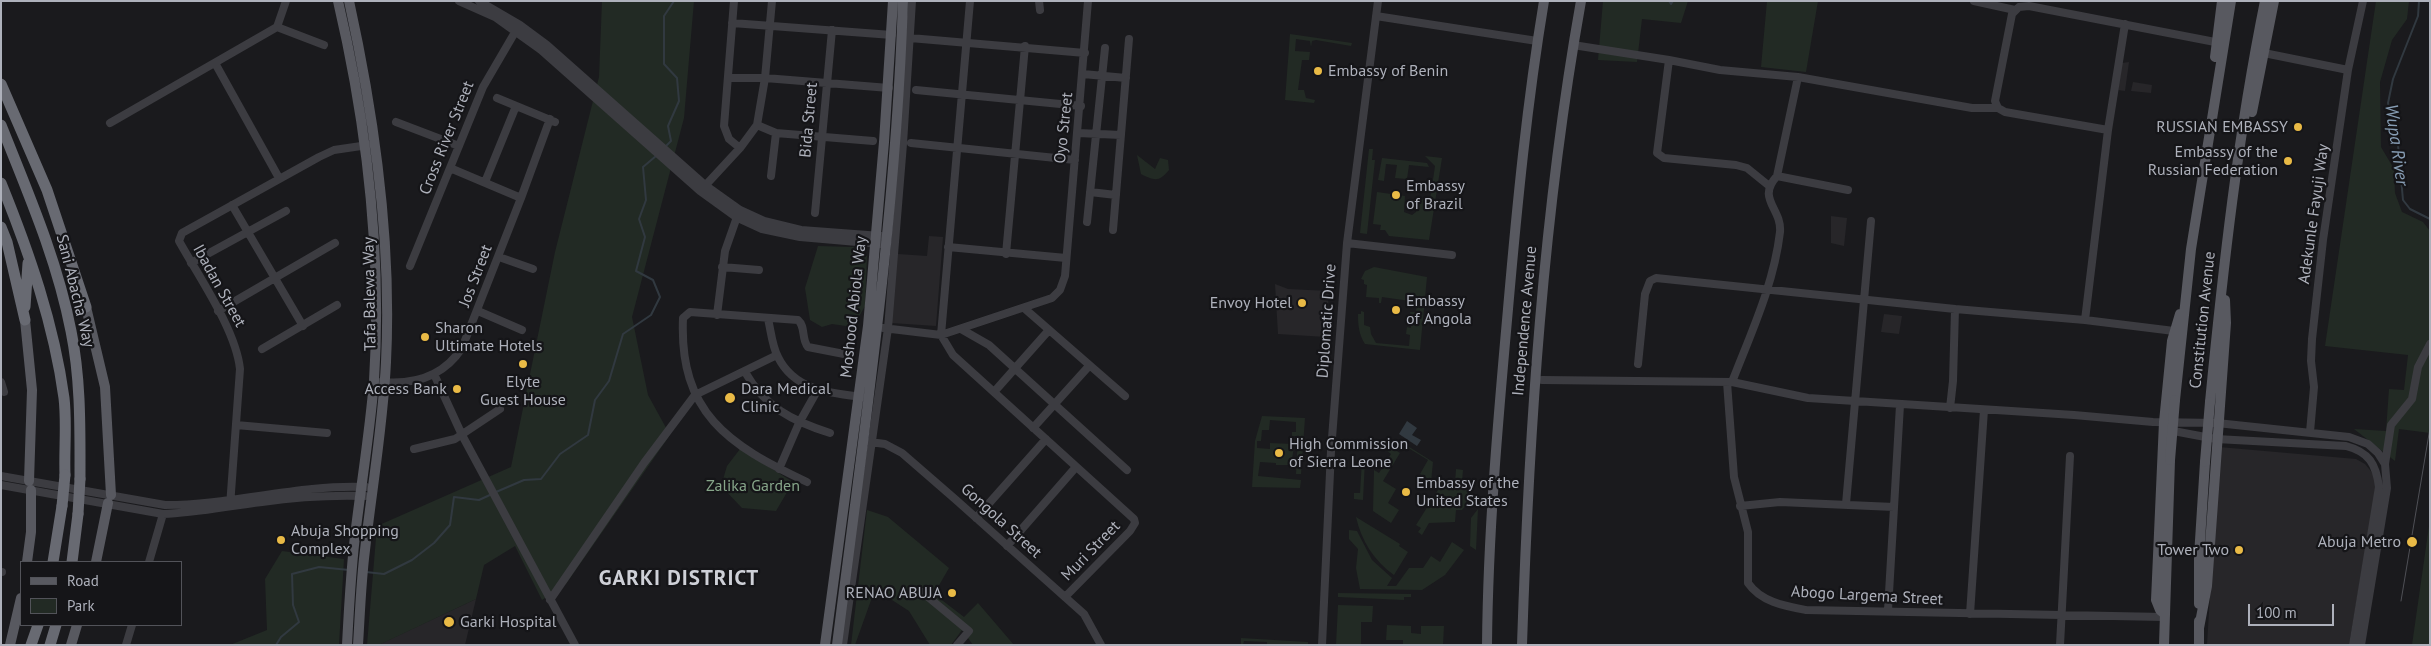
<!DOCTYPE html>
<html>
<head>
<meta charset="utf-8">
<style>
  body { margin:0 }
  #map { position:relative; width:2431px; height:646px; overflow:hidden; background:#1a1a1d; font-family:"PT Sans",sans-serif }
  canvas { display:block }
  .frame { position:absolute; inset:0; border:2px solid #aeb1bb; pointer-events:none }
  .legend { position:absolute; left:20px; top:561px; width:162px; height:65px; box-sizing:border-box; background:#151518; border:1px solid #525359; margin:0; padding:6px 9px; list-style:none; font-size:15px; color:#aeb1bb }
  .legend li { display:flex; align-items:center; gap:10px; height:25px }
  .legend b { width:25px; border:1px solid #525359 }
  .scale { position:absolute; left:2248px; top:604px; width:86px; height:22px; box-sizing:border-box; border:2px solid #aeb1bb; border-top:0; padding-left:6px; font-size:15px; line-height:18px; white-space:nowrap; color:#aeb1bb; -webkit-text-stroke:4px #151518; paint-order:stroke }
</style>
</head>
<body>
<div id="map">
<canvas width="2431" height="646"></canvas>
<div class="frame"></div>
<ul class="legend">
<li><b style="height:6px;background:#585960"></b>Road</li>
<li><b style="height:14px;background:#222a24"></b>Park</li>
</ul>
<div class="scale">100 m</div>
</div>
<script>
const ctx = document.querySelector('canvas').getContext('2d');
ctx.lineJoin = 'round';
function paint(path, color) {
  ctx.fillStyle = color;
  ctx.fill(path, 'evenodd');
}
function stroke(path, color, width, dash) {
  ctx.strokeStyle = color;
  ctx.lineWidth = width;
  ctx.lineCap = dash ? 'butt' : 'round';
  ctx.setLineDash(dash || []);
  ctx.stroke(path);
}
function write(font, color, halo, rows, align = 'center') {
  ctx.font = font + ' "PT Sans",sans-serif';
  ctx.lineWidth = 4.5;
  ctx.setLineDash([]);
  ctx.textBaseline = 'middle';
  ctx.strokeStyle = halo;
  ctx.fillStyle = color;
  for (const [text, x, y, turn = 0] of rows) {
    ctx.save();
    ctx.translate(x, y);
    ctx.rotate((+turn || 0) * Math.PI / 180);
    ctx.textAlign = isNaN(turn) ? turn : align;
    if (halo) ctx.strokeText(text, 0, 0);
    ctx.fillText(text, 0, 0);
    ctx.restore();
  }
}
const built = new Path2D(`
  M2129,62L2125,91L2118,90L2122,63Z
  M2133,82L2152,85L2151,93L2131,91Z
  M1831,216L1847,218L1844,246L1831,243Z
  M929,236L943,237L936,326L891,323L896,258L898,254L927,256Z
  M1275,284L1288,289L1329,291L1326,337L1278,334Z
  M1884,314L1902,316L1899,334L1881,332Z
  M2219,447L2356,459L2365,464L2374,475L2376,487L2349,645H2207Z
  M476,599L465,645H378Z`);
const green = new Path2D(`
  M602,1H694L684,118L632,317L648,395L670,435L566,584L542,600L515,546L484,565L476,599L379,645H367L377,526L511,467L555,252L599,77Z
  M1603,1H1688L1681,23L1642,19L1637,62L1598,60Z
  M1767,1H1818L1806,72L1761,67Z
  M2376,1H2409L2407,19L2392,40L2380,82L2381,147L2394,169L2395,193L2402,212L2423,222L2430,231V433L2399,429L2395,461L2354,429L2386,431L2389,389L2404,390L2408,355L2325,346Z
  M1290,34L1352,43L1351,46L1316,40L1312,41L1311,47L1310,41L1296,39L1295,51L1310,52L1309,60H1302L1298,90H1304L1306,98L1315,100L1314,103L1285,100Z
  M1369,149H1373L1372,160H1375L1367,234L1360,233Z
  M1137,155L1155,169L1160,158L1168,160L1169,170C1159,182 1155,181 1141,174Z
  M1425,156L1442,158L1429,240L1389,236L1385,230H1380L1381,225L1373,224L1377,192L1405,196L1404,212L1412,215L1416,212L1419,199L1430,200L1435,166Z
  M1382,158L1427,163L1429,167L1409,165L1407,179L1395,178L1397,165L1386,164L1384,181L1378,180Z
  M818,246L853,247L867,256L865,306L853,327L832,324L822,327L810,320L805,288Z
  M1374,267L1427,277L1420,350L1365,344C1359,335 1358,325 1358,314H1361V311L1364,312V325L1370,327L1371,334L1376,343L1409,346L1410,335L1406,334L1407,327L1411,328L1410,312H1416L1417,302L1382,297L1381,303H1379V298L1366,297L1367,285L1364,284V280L1361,279L1365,271Z
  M1262,416L1305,418L1301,474H1296L1298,436H1292V432H1296V422L1270,420L1269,430H1262L1261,441H1257V448L1270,449V443L1293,444L1294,447L1291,465H1276V463L1260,462L1258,476L1301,480L1300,488L1252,487L1255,441Z
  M1403,443L1433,462L1431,482L1420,474L1428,460L1405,446L1404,447L1401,445Z
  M1389,446L1400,453L1383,481L1396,489L1388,503L1399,510L1391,523L1373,511L1374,470L1379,473L1391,454L1386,450Z
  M740,449L793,482L776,511L742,508L721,486L727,466Z
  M1362,460H1365L1363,500L1354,499V493H1360Z
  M1456,469L1463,470L1462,482L1469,483L1468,503L1462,510H1456L1455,522L1429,523L1422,535L1418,532L1421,528L1416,525L1438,490L1434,487L1435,478L1440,479V484H1455Z
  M1478,509L1476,550L1470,546L1471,518Z
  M867,510L888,517L949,568L934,594L964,617L978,603L1014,645H973L962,630L951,645H930L909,611L875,589L855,645H851Z
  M1356,517L1400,544L1399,546L1408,552L1394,575C1374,561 1361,540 1356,517Z
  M2430,519V645H2412Z
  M1349,530L1357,531L1372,560L1392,578L1387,586H1396L1409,568H1423L1431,556L1440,562L1452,542L1464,550L1445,575L1422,590L1360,589L1356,568L1358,549L1349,539Z
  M282,551L344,559L339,645H230L267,630L265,579Z
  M1338,593L1411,594V597H1404V600L1338,597Z
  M1338,605L1373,606L1372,622H1361V645H1336Z
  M1387,625L1411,626V633L1421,634V626H1444L1443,645H1403V640H1386Z
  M1241,638L1308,642V645H1267V642L1244,641L1243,645H1241Z`);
const water = new Path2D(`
  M1407,421L1417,428L1412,435L1421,440L1417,446L1399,434Z`);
const stream = new Path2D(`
  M1669,1L1671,4L1673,1
  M2419,1L2418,16L2393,79L2388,103L2398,145L2403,200L2410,209L2430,219
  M665,147L671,141L668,126L679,101L677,78L664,64V16L674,1
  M496,492L524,480L541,479L560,454L588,435L595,400L609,381L623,334L651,315L660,297L653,280L636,271L645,237L639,219L646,200L643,167L656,156
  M366,572L384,574L412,560L434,543L450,525L454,497L479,500L492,494
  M276,645L281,637L299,622L293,605L292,574L319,567L349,570`);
const minor = new Path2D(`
  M459,1L495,17L541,50L700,191L736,217L762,229L800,237L880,244
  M479,1L520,25L547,45L705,185L740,210L764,221L801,230L881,236
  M734,1L724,126L729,139L740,148
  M970,1L941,335L953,355L1134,519L1135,523L1130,531L1065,597
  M1039,1L1040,10
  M1974,1L2015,10
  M1376,16L1537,41
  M732,23L892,35
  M2125,24L2108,130L2085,320L2174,331
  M277,27L286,1
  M910,38L1085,53
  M1573,45L1669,60L1657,153L1664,158L1736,165L1747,168L1768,185
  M2264,53L2348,70
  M1669,60L1720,70L1798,77L1972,108H1998
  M215,63L279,178
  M1083,74L1126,78
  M728,78H765L889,88
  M916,90L1081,106
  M497,98L555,122
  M396,122L459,146
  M110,123L277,27L324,45
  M757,125L776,133L873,141
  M2108,130L2005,112L1998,108L1995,101L2012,14L2019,7L2029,6L2215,42
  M1078,133L1121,135
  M911,143L1075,160
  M450,168L521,198
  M771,176L776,133
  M1777,176L1848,190
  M485,182L516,106
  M703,188L740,148L757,125L765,78L772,1
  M1090,192L1116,195
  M232,205L303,326
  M815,213L832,30
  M1087,222L1105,48
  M1113,230L1129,39
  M1347,243L1452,255
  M948,247L1066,258
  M1006,254L1025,46
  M499,257L533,269
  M191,263L286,211
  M410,266L483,87L518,27
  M722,267L759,270
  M1024,308L1125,396
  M1955,309L2085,320
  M218,311L335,243
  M478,311L522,330
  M717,315L725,251L738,214
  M768,319C771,331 772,346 778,357C794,390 829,393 862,397
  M883,328L941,335L1052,298L1060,290L1065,276L1088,1
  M961,329L989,345L1127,470
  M262,349L337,305
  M1638,364L1645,294L1650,281L1656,278L1955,309L1953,381L1950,408
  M745,372C765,407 792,421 830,433
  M434,374L462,435L575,645
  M1542,380L1732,382L1808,398L2074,415L2153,422L2217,423L2349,437L2368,444L2378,453L2385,464L2387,488L2361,645
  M1,382L4,392
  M381,382C413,385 443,377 462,348L521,198L550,119
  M1727,382L1734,477L1748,532V583C1761,602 1785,606 1806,610L2164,617
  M1732,382C1751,333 1774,284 1780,232C1782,208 1756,199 1777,176L1798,77
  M994,392L1049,330
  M236,425L327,433
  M1033,428L1089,366
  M2168,430L2216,439L2346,446C2369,452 2376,464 2379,487L2353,645
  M2310,432L2314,387L2311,361L2312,339L2323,240L2348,70L2363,1
  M870,442L885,444L902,453L955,499L1084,614L1101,645
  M414,449L455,439L500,409
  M2385,464L2391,425L2412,399L2418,367L2430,344
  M779,469L799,423L817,391
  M1,476L165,505C233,505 298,484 366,487
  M807,482C728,445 679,413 683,318L690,312L798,320C806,327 801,339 808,347L844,354
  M1,485L163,514C196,513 228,506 262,502C296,497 331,495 365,496
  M1846,504L1871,221
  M230,506L240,369C236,330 199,277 179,241L182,233L319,157L334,150L368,145
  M1740,506L1780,502L1894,507
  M976,518L1046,439
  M1007,546L1076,467
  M149,562L163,514
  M1,572H2
  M922,592L969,631L957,645
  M550,600L644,463L695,395L777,355
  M1888,610L1900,405
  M1970,614L1984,410
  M126,645L132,625
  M843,645L888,328L903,144L912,1
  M1322,645L1331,451L1347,243L1378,1
  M2060,645L2070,456`);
const major = new Path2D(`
  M338,1C367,125 382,253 374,381C370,430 362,479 356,528C351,566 349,606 347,645
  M349,1C375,119 392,241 386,362C383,425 372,488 365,550C361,582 360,613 358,645
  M2215,57L2222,1
  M2252,112L2274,1
  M86,307L105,387L111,495
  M25,320L32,390L29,481
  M2175,400L2191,249L2231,1
  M2210,402C2223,268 2238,134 2265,1
  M27,562L31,532V490
  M96,562L108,503
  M2199,604V556L2205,462
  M2165,614L2160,610L2156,600L2164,422L2172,341L2180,314
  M2199,628L2207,586L2226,323L2225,300
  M10,645L21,598
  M71,645L77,625
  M825,645L868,326L884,142L893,1
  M837,645C864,431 896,217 903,1
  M1487,645C1488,533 1498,420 1508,309C1517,206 1527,103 1544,1
  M1522,645C1529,429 1543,214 1581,1
  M2164,645L2170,460
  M2199,645V621`);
const highway = new Path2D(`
  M1,84L47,190L86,307
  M1,125C28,193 57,259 71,331C81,380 80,430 80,479
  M1,183C29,252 54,324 64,398C67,423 64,450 65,475
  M1,227L7,242L25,320
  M25,307L28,263
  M53,562L62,506
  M72,562L78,514
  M31,645L38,625
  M50,645L56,625`);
const tram = new Path2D(`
  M2401,601L2430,428`);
const majorBridge = new Path2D(`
  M2170,460L2175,400
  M2205,462L2210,402`);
const highwayBridge = new Path2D(`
  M62,506L65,475
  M78,514L80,479`);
const markers = [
  [1318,71,5,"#e9ba46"],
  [2298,127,5,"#e9ba46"],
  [2288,161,5,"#e9ba46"],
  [1396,195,5,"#e9ba46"],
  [1302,303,5,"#e9ba46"],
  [1396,310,5,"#e9ba46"],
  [425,337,5,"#e9ba46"],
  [523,364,5,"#e9ba46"],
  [457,389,5,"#e9ba46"],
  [730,398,6,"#e9ba46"],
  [1279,453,5,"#e9ba46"],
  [1406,492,5,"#e9ba46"],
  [281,540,5,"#e9ba46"],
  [2412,542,6,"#e9ba46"],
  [2239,550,5,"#e9ba46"],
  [952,593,5,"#e9ba46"],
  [449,622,6,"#e9ba46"]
];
const poiNames = [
  ["Embassy of Benin",1328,71],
  ["RUSSIAN EMBASSY",2288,127,"right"],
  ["Embassy of the",2278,152,"right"],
  ["Russian Federation",2278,170,"right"],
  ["Embassy",1406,186],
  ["of Brazil",1406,204],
  ["Embassy",1406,301],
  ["of Angola",1406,319],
  ["Envoy Hotel",1292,303,"right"],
  ["Sharon",435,328],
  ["Ultimate Hotels",435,346],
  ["Elyte",523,382,"center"],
  ["Guest House",523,400,"center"],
  ["Access Bank",447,389,"right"],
  ["Dara Medical",741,389],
  ["Clinic",741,407],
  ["High Commission",1289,444],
  ["of Sierra Leone",1289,462],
  ["Embassy of the",1416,483],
  ["United States",1416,501],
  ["Abuja Shopping",291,531],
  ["Complex",291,549],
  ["Abuja Metro",2401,542,"right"],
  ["Tower Two",2229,550,"right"],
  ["RENAO ABUJA",942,593,"right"],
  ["Garki Hospital",460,622]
];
const streetNames = [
  ["Bida Street",809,120,-85],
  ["Oyo Street",1064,128,-84],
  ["Cross River Street",447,138,-68],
  ["Adekunle Fayuji Way",2314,214,-82],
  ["Jos Street",476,276,-69],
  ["Ibadan Street",219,286,61],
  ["Sani Abacha Way",75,291,76],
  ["Tafa Balewa Way",370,294,-91],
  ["Moshood Abiola Way",854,307,-84],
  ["Constitution Avenue",2203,320,-84],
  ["Diplomatic Drive",1327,321,-86],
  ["Independence Avenue",1525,321,-85],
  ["Gongola Street",1001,521,42],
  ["Muri Street",1091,551,-46],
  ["Abogo Largema Street",1867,596,3]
];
const parkNames = [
  ["Zalika Garden",753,486]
];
const waterNames = [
  ["Wupa River",2396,145,82]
];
const districtNames = [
  ["GARKI DISTRICT",679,579]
];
paint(built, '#272629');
paint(green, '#222a24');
paint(water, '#313940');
stroke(stream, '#313940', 2);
stroke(minor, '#3c3c41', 8);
stroke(major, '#585960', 10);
stroke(highway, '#686a72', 11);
stroke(tram, '#4f5056', 1);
stroke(majorBridge, '#585960', 10);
stroke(highwayBridge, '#686a72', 11);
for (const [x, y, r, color] of markers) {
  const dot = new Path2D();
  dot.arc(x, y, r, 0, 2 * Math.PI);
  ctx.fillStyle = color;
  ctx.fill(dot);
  stroke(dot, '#151518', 2);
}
write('16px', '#aeb1bb', '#151518', poiNames, 'left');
write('16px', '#aeb1bb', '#151518', streetNames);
write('16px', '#86a589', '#151518', parkNames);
write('italic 18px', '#879db4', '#151518', waterNames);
ctx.letterSpacing = '1px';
write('bold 21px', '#ced0d7', '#151518', districtNames);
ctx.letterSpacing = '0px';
</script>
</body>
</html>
